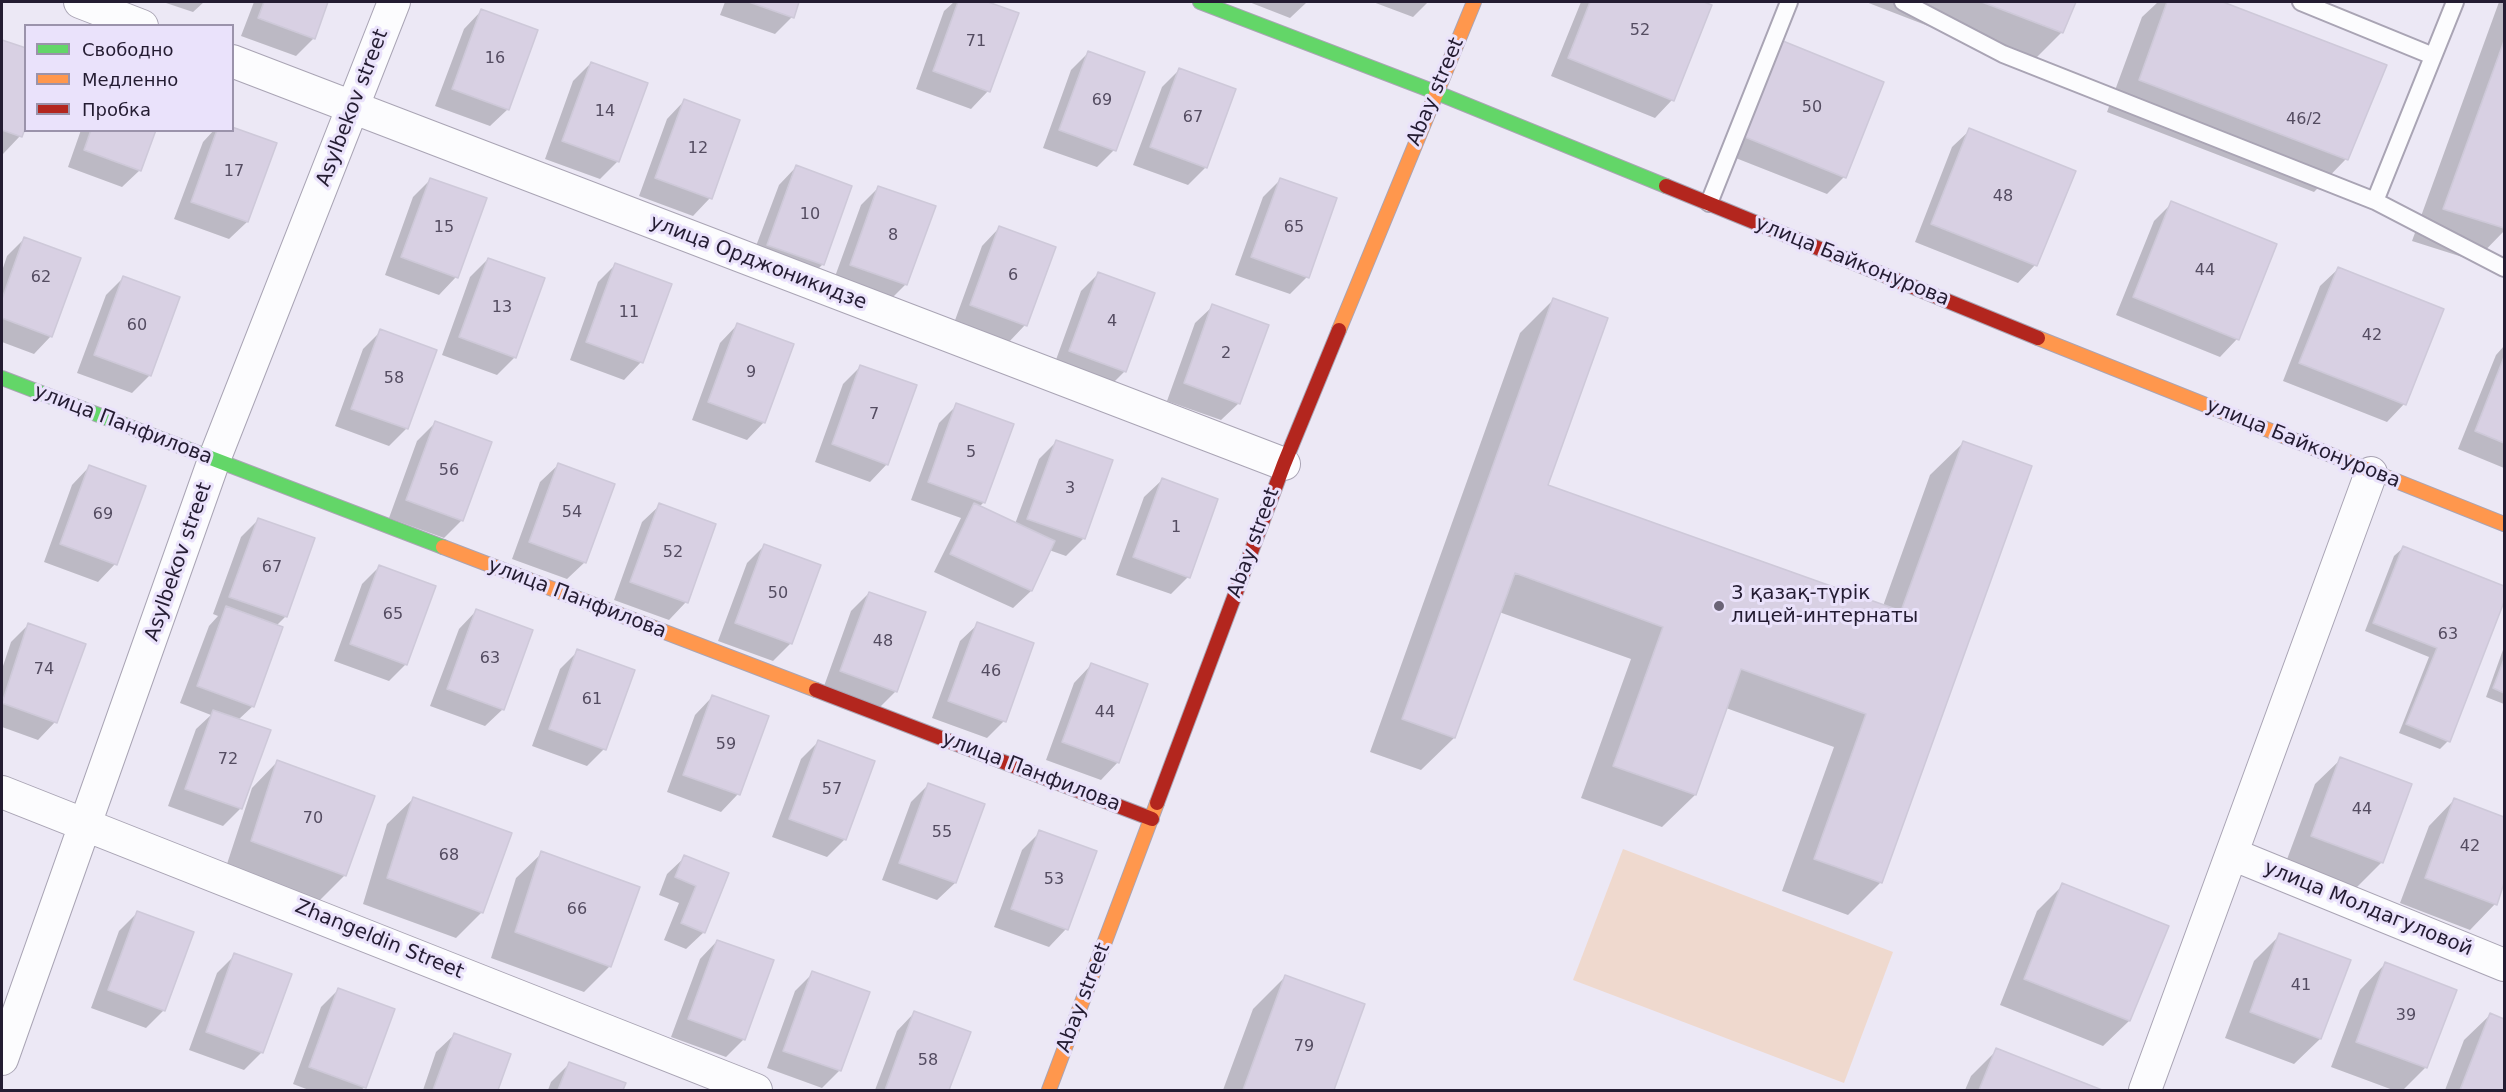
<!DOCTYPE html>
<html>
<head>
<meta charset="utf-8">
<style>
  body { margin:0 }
  #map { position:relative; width:2506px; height:1092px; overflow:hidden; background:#ece8f5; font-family:"DejaVu Sans",sans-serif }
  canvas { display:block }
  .frame { position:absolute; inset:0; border:3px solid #241c32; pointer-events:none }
  .legend { position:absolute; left:24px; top:24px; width:210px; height:108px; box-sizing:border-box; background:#eae2fb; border:2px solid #9b93ab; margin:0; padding:8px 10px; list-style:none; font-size:18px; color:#241c32 }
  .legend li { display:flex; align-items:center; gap:12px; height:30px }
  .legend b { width:30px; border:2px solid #9b93ab }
</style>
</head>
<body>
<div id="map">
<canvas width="2506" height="1092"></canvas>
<div class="frame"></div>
<ul class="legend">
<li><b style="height:8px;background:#63d668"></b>Свободно</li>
<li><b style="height:8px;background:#ff974d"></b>Медленно</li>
<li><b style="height:8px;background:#b3261e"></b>Пробка</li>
</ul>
</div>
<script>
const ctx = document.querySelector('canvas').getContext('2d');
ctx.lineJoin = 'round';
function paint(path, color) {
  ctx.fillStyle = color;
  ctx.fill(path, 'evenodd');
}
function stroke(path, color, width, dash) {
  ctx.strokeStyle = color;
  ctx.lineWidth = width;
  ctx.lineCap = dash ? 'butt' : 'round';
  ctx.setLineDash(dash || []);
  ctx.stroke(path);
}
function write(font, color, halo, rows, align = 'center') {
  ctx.font = font + ' "DejaVu Sans",sans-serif';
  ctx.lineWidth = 6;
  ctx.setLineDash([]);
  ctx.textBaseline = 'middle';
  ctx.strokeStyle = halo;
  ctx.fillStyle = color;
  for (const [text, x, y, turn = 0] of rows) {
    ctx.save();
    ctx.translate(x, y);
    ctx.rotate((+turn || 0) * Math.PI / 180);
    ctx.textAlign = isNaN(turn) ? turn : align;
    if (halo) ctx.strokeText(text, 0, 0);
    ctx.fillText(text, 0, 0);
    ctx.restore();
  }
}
const green = new Path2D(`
  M1623,849L1893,952L1844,1083L1573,980Z`);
const shadow = new Path2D(`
  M163,2H204L193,12Z
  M254,2H327L314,38L296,56L241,36Z
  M725,2H798L792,17L775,34L720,15Z
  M954,2H983L1017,14L988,91L971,109L916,89L944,11Z
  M1249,2H1307L1290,18Z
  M1373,2H1428L1413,17Z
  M1581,2H1700L1710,6L1672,100L1655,118L1551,76Z
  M1866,2H2075L2062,32L2029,65Z
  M2158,2H2219L2385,66L2346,159L2314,192L2107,112L2142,17Z
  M2499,2H2504V231L2475,261L2412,241Z
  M481,11L508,109L490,126L435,106L464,29Z
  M2,41L26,50L20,136L3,154Z
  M1088,53L1114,150L1097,167L1043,148L1071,70Z
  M1761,58L1844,177L1827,194L1723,153Z
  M591,63L618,161L600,179L545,159L573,81Z
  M1179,70L1206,167L1188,185L1133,165L1162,87Z
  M684,101L710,198L693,216L639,196L667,119Z
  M81,130H154L140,170L122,187L68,167Z
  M214,130H232L275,144L247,222L229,239L174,219L203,142Z
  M1970,130L2074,171L2035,265L2018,283L1915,242L1952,147Z
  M796,167L851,187L822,265L805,282L750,262L779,185Z
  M1281,179L1307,277L1290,294L1235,275L1263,197Z
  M430,180L456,277L439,295L385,275L413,197Z
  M879,187L934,207L905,285L888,302L833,282L861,205Z
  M2172,203L2237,339L2220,357L2116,315L2154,221Z
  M999,228L1025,325L1008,343L954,323L982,246Z
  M24,239L51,336L34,354L2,342V271L7,256Z
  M488,259L515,357L497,375L442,355L470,277Z
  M615,265L641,362L624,380L570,360L598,282Z
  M2338,269L2404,404L2387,422L2283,381L2320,286Z
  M1098,274L1125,371L1108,388L1053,368L1081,291Z
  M123,278L150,375L132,393L77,373L106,295Z
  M1553,300L1546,486L1883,606L1930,475L1963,443L1881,882L1848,915L1782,891L1834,747L1726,708L1695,795L1662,827L1581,798L1631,659L1499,612L1454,738L1421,770L1370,752L1520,333Z
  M1213,306L1239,403L1221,420L1167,401L1195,323Z
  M737,325L764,422L747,440L692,420L720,343Z
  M381,331L407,428L389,446L335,426L363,349Z
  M2504,346V468L2458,449L2496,355Z
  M861,366L887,464L870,482L815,462L843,384Z
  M957,405L984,502L979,507L1015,524L1039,459L1057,441L1111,461L1083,539L1066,556L1049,550L1031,591L1013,608L934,572L961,518L911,500L939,423Z
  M435,423L462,520L444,538L389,518L417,441Z
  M558,465L585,562L567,579L512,559L540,482Z
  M89,467L115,564L98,582L44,562L72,485Z
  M1162,480L1188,577L1171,594L1116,575L1144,497Z
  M660,505L686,602L669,620L614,600L642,522Z
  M259,519L313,539L285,617L276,626L253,706L238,720L269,731L240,809L223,826L168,806L196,729L211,715L180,703L209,626L218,616L213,614L241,537Z
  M764,546L791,643L773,661L718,641L747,563Z
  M2403,548L2504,588V598L2448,741L2440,749L2399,733L2429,657L2365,631L2394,556Z
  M379,567L406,664L389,681L334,661L362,584Z
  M869,593L896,691L878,709L823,689L851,611Z
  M476,611L503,709L485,726L430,706L459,629Z
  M29,624L55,722L38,740L2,727V669L11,642Z
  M978,624L1004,721L987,738L932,718L960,641Z
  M2504,647V704L2486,697Z
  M578,651L604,749L587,766L532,746L560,669Z
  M1091,665L1118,762L1101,780L1046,760L1074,683Z
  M712,697L767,717L738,794L721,812L667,792L695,715Z
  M818,742L845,839L827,857L772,837L801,759Z
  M2341,759L2382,862L2356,888L2286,862L2315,784Z
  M277,762L345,875L319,901L226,867L252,788Z
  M928,785L955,883L937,900L882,880L911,802Z
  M413,799L482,912L456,938L363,904L387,824Z
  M2454,800L2504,819V879L2495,904L2470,930L2400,903L2429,826Z
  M1040,832L1095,852L1066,929L1049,947L994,927L1022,850Z
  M542,853L610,966L584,992L491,958L516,878Z
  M685,857L727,874L704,932L686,949L664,940L679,903L659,895L667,874Z
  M2063,885L2129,1021L2103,1046L2000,1005L2037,911Z
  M137,913L164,1010L146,1028L91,1008L119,931Z
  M2280,935L2320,1039L2294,1064L2225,1038L2254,961Z
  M717,941L744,1039L726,1057L671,1037L700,959Z
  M235,955L262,1052L244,1070L189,1050L217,973Z
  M2385,964L2426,1067L2403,1090H2393L2331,1067L2360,990Z
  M813,973L868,993L839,1071L822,1088L767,1068L795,991Z
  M1286,976L1363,1005L1332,1090H1223L1253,1009Z
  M338,990L365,1087L361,1090H309L293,1084L321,1007Z
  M914,1013L969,1033L948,1090H875L897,1031Z
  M2490,1015L2504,1020V1090H2445L2464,1040Z
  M454,1035L509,1055L496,1090H423L436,1052Z
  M1997,1050L2098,1090H1965L1971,1076Z
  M569,1064L624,1084L621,1090H548L551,1082Z`);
const building = new Path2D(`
  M264,2H328L315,39L258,18Z
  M749,2H799L794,18Z
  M958,2H988L1019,13L990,92L933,71Z
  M1590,2H1704L1712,5L1674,101L1568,58Z
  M1982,2H2076L2063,33Z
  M2167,2H2223L2387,65L2348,160L2139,80Z
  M481,9L538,30L509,110L452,89Z
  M1778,39L1884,82L1846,178L1740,135Z
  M2,40L26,48V126L22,137L2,130Z
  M2504,41V228L2443,209Z
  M1088,51L1145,72L1116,151L1059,130Z
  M591,62L648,83L619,162L562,141Z
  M1179,68L1236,89L1207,168L1150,147Z
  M684,99L740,120L712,199L655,178Z
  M232,127L277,143L248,222L191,202L217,130H232Z
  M1969,128L2076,171L2037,266L1931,224Z
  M91,130H156L141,171L84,150Z
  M796,165L852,186L824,265L767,245Z
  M430,178L487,198L458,278L401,257Z
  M1280,178L1337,198L1309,278L1251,257Z
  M878,186L936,206L907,285L850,265Z
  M2171,201L2277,244L2239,340L2133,297Z
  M999,226L1056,247L1027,326L970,305Z
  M24,237L81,258L52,337L2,318V299Z
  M488,258L545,278L516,358L459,337Z
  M615,263L672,284L643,363L586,342Z
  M2338,267L2444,309L2406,405L2299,363Z
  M1098,272L1155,293L1126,372L1069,351Z
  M123,276L180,297L151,376L94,355Z
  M1553,298L1608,318L1548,485L1901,611L1963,441L2032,466L1882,883L1814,859L1866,714L1741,669L1696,795L1613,766L1663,627L1515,573L1455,738L1402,719Z
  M1212,304L1269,325L1240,404L1184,383Z
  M737,323L794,344L765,423L708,402Z
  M380,329L437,350L408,429L351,409Z
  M2504,357V443L2475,431Z
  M860,365L917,385L888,465L832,444Z
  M956,403L1014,424L985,503L928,482Z
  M435,421L492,442L463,521L406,500Z
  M1056,440L1113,460L1085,539L1027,519Z
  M558,463L615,484L586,563L529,542Z
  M89,465L146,486L117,565L60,544Z
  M1162,478L1218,499L1190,578L1133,557Z
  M659,503L716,524L688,603L630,582Z
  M974,503L1055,541L1032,591L950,554Z
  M258,518L315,538L287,617L229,597Z
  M764,544L821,565L792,644L735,623Z
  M2403,546L2504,586V602L2450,742L2406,724L2437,648L2373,623Z
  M379,565L436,586L407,665L350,644Z
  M869,592L926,612L897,692L840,671Z
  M226,606L283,627L254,707L197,686Z
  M476,609L533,630L504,710L447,689Z
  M977,622L1034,643L1006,722L948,701Z
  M28,623L86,644L57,723L2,703Z
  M577,649L635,670L606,750L549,729Z
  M2504,659V693L2493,688Z
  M1091,663L1148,684L1119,763L1062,742Z
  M712,695L769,716L740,795L683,775Z
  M213,710L271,730L242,809L185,789Z
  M818,740L875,761L846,840L789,819Z
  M2340,757L2412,784L2383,863L2311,836Z
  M277,760L375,796L346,876L251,841Z
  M928,783L985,804L956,883L899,863Z
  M413,797L512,833L483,913L387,878Z
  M2454,798L2504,817V883L2497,905L2425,878Z
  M1039,830L1097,851L1068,930L1011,909Z
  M541,851L640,887L611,967L515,932Z
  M684,855L729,873L705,933L681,923L696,886L675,877Z
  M2062,883L2169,926L2130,1021L2024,979Z
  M137,911L194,932L165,1011L108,990Z
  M2279,933L2351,960L2321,1039L2250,1012Z
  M717,940L774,960L745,1040L688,1019Z
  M234,953L292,974L263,1053L206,1032Z
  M2385,962L2457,990L2427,1068L2356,1042Z
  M812,971L870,992L841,1071L783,1051Z
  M1285,975L1365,1004L1334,1090H1243Z
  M338,988L395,1009L366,1088L309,1067Z
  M914,1011L971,1032L949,1090H885Z
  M2490,1013L2504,1019V1090H2460Z
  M454,1033L511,1054L498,1090H433Z
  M1996,1048L2102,1090H1979Z
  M569,1062L626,1083L623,1090H558Z`);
const lane = new Path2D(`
  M1903,2L2003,54L2375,201L2504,268
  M2301,2L2433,56
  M2375,201L2455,2
  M1709,203L1789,2`);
const street = new Path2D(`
  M80,2L142,26
  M232,61L1284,464
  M2,792L756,1090
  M2232,854L2504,965
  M2,1059L214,460L394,2
  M2145,1090L2371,473`);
const fast = new Path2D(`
  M1200,2L1435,92L1666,186
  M2,378L443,547`);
const slow = new Path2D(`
  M1339,330L1474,2
  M2038,338L2504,524
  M443,547L816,690
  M1049,1090L1157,803`);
const jam = new Path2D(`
  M1666,186L2038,338
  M816,690L1152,819
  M1157,803L1284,464L1339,330`);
const markers = [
  [1719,606,6,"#6a6376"]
];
const numberNames = [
  ["52",1640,31],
  ["71",976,42],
  ["16",495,59],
  ["69",1102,101],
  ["50",1812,108],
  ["14",605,112],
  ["67",1193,118],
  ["46/2",2304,120],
  ["12",698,149],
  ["17",234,172],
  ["48",2003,197],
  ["10",810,215],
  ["15",444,228],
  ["65",1294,228],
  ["8",893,236],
  ["44",2205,271],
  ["6",1013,276],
  ["62",41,278],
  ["13",502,308],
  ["11",629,313],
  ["4",1112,322],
  ["60",137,326],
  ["42",2372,336],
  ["2",1226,354],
  ["9",751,373],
  ["58",394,379],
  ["7",874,415],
  ["5",971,453],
  ["56",449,471],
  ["3",1070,489],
  ["54",572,513],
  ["69",103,515],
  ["1",1176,528],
  ["52",673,553],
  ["67",272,568],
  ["50",778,594],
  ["65",393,615],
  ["63",2448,635],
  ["48",883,642],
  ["63",490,659],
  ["74",44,670],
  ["46",991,672],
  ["61",592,700],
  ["44",1105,713],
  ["59",726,745],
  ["72",228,760],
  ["57",832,790],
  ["44",2362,810],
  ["70",313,819],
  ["55",942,833],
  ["42",2470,847],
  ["68",449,856],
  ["53",1054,880],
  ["66",577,910],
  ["41",2301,986],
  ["39",2406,1016],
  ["79",1304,1047],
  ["58",928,1061]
];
const streetNames = [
  ["Abay street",1436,92,-67],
  ["Asylbekov street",353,108,-69],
  ["улица Байконурова",1852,262,22],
  ["улица Орджоникидзе",758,263,21],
  ["улица Панфилова",123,425,21],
  ["улица Байконурова",2303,444,22],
  ["Abay street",1254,543,-70],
  ["Asylbekov street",179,562,-71],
  ["улица Панфилова",577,599,21],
  ["улица Панфилова",1031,772,21],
  ["улица Молдагуловой",2368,909,22],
  ["Zhangeldin Street",379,940,22],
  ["Abay street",1084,998,-69]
];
const poiNames = [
  ["3 қазақ-түрік",1731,594],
  ["лицей-интернаты",1731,617]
];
paint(green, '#efd9ce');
paint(shadow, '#0003');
paint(building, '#d8d0e3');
stroke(building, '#cec9d9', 1.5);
stroke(lane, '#a9a4b4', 20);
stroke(street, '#a9a4b4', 34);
stroke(fast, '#a9a4b4', 16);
stroke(slow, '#a9a4b4', 16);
stroke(jam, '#a9a4b4', 16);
stroke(lane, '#fcfcfe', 16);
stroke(street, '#fcfcfe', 32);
stroke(fast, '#63d668', 14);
stroke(slow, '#ff974d', 14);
stroke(jam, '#b3261e', 14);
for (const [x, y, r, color] of markers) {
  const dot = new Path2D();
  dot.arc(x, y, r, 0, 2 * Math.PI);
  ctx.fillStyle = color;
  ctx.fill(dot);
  stroke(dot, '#eae2fb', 2);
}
write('16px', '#544c61', null, numberNames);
write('20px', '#241c32', '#eae2fb', streetNames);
write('20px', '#241c32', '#eae2fb', poiNames, 'left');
</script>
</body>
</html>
